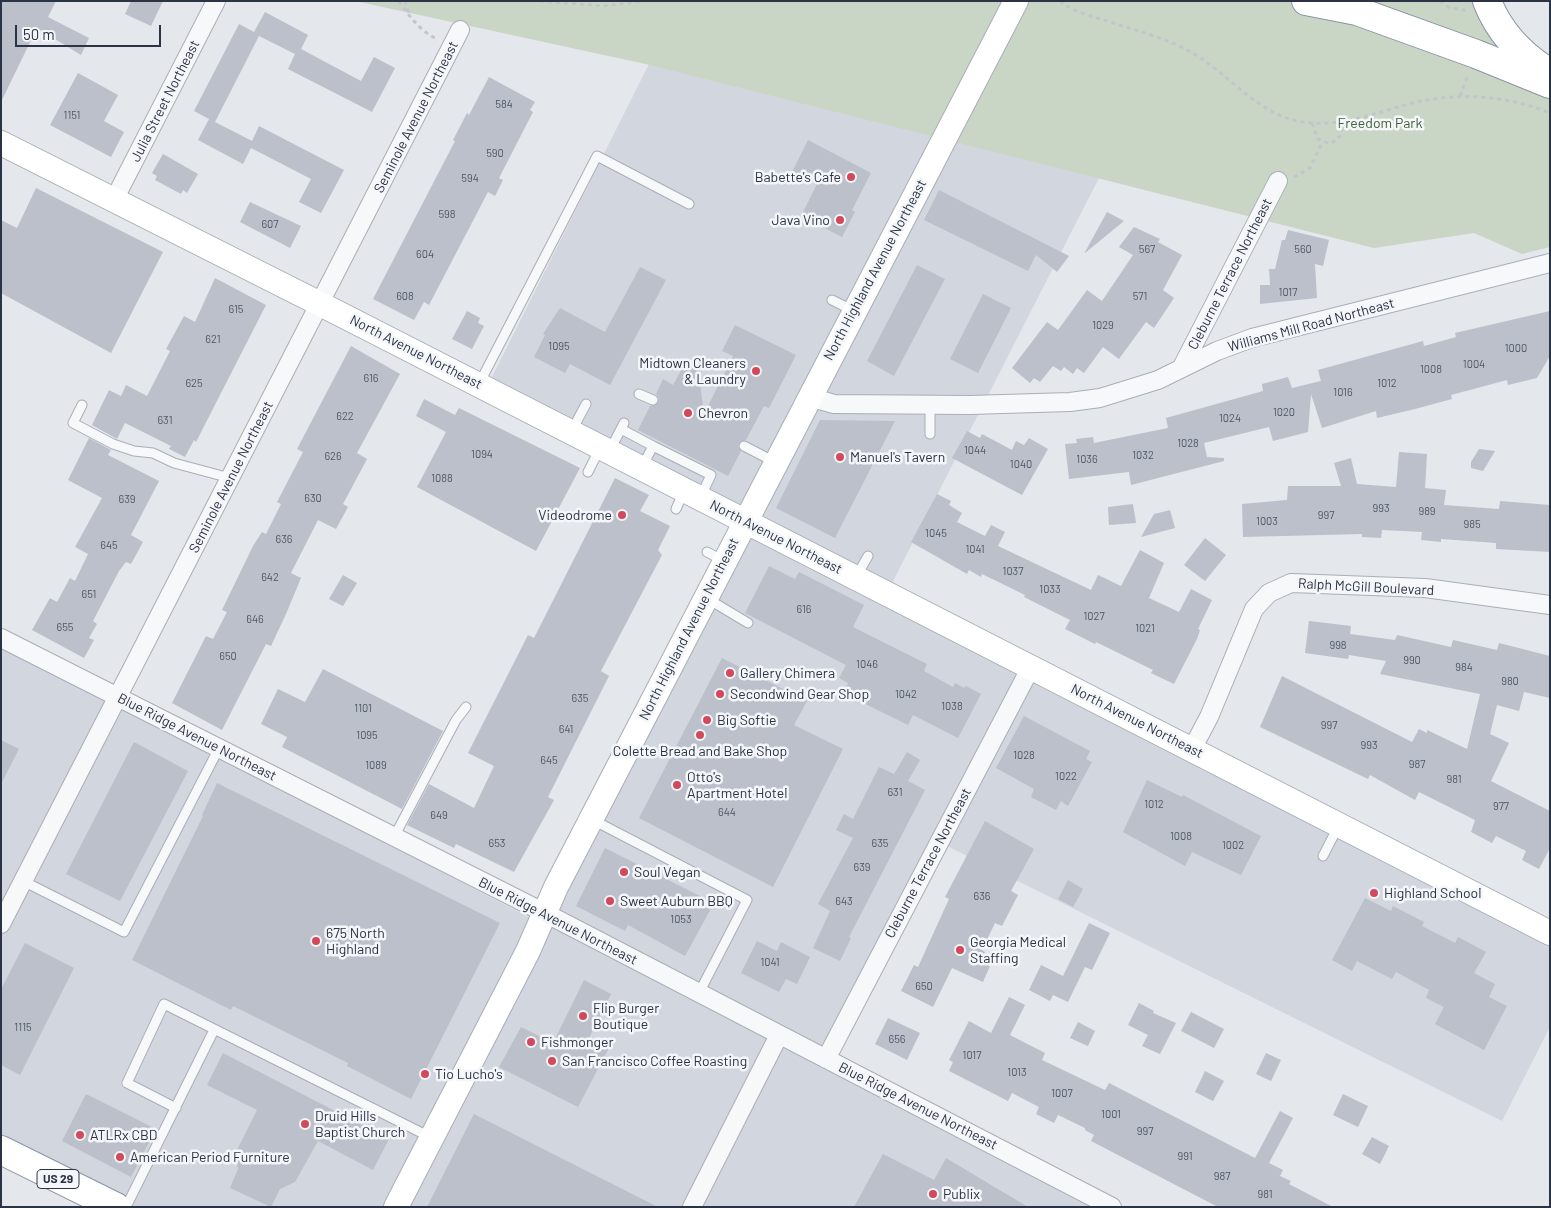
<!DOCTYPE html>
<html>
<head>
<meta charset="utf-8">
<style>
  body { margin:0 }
  #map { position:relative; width:1551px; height:1208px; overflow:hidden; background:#e4e7ec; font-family:Barlow,sans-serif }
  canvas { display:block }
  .frame { position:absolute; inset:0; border:2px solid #2b3445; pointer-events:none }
  .scale { position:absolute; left:15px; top:25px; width:146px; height:22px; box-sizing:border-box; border:2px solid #2b3445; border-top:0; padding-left:6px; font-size:15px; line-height:18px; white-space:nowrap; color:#2b3445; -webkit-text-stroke:4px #f4f6f9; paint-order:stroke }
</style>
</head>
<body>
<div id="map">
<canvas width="1551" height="1208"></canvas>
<div class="frame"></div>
<div class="scale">50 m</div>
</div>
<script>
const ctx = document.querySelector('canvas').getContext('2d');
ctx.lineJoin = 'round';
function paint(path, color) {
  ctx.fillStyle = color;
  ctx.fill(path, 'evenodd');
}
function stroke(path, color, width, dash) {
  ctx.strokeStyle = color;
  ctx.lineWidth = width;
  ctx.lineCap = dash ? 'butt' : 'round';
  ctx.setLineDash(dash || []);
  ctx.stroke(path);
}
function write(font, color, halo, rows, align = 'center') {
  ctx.font = font + ' Barlow,sans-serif';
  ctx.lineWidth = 5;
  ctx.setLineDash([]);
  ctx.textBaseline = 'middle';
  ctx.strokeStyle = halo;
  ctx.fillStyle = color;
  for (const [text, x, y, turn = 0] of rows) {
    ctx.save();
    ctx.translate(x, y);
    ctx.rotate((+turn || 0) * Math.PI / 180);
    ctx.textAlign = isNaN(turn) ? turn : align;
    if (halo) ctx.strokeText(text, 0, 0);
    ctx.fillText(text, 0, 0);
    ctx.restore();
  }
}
const built = new Path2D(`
  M649,64L1099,178L889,589L1550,935V1027L1502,1121L941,843L832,1058L1116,1207H116L1,1151V643L536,921L735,517L486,389Z`);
const green = new Path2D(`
  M355,1H1478L1550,94V247L1522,254L1474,233L1374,248L650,65Z`);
const building = new Path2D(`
  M1,1H56L48,17L89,38L81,55L37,28L1,102Z
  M131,1H163L151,26L125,14Z
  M265,12L308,35L301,49L361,81L374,57L395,68L372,112L288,69L295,54L259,36L215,122L252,141L259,126L344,170L321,213L299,202L311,179L251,148L243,164L198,140L209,119L194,111L239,24L254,32Z
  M78,73L118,95L104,121L124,132L111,157L50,125Z
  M489,77L535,102L530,110L533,112L499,178L503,180L495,196L488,192L429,305L424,302L414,320L373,299L455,141L453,140L467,113L469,115Z
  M808,140L871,173L852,210L855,212L842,237L801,216L817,184L792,172Z
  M163,154L198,174L187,193L183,190L181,194L155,180L157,176L152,173Z
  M36,188L163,252L111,353L1,293V220L17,228Z
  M939,190L1010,226L1069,256L1057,272L1036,255L1028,271L924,220Z
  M250,202L301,226L290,248L240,222Z
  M1107,212L1124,221L1085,253V252Z
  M1134,227L1160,239L1158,242L1182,255L1163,290L1174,298L1154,328L1146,322L1119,359L1103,347L1084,373L1077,368L1073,374L1064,367L1061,371L1053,366L1040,382L1034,378L1030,383L1012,368L1047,322L1058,330L1087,290L1102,301L1133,255L1119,247Z
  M1288,230L1329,240L1323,266L1315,264L1317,298L1260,304V285H1270L1269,269H1275L1282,240H1285Z
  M917,265L945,279L894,376L867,361Z
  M640,267L666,280L610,385L570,364L565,373L534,357L545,335L543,334L560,308L605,332Z
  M215,278L266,305L196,442L194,440L185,457L169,449L171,446L125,423L117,439L92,425L109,390L121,396L126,385L147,396L170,351L166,349L184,316L195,322Z
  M983,294L1011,308L978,373L950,359Z
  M467,311L480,318L478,323L484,326L472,349L452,339Z
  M1550,311V356L1537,378L1508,385L1507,380L1451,395L1452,399L1415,409L1377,418L1376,411L1322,428L1311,394L1308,432L1273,441L1269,427L1204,443L1207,457L1224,458V461L1131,485L1129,472L1069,479L1065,444L1077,443L1076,439L1093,437L1094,443L1168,428L1166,418L1263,391L1262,384L1288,377L1292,388L1321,381L1318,370L1423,341L1424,346L1456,337L1455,333Z
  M735,325L796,355L769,408L764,406L746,440L739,443L738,447L741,451L728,476L638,430L650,406L658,403L659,399L656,394L663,379L673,385L682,369L698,368L704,414L733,356L722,351Z
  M351,346L400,374L357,453L367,459L343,504L348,507L336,529L318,520L291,573L301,578L286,614L271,646L266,644L222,730L172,703L206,636L213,639L227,612L222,610L253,546L262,532L266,534L281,504L277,502L303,452L297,449Z
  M424,399L455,415L459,408L580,468L536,551L417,487L446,432L416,416Z
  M820,420L895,421L835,538L776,508Z
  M967,431L980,438L982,434L1012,450L1016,441L1024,445L1029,438L1048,449L1022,495L952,458Z
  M89,438L111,450L108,455L159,481L131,535L143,542L131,564L126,562L119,571L93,621L97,624L89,638L94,640L84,658L32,630L50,598L57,602L70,578L75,581L88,554L75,547L102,498L68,480Z
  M1479,449L1495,451L1483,471L1471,468V462Z
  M1399,452L1427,454L1425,488L1446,490L1444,505L1499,509L1500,501L1550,505V552L1496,549V543L1441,539V542L1421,540L1422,532L1382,530L1381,538L1362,537V534L1243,537L1242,504L1287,500L1288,486H1341L1334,463L1351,458L1357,484L1396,487Z
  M615,478L649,495L640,511L670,526L658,550L662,555L601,671L609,676L548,797L554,800L514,872L456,844L454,848L407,825L429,784L474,808L494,766L468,753L528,635L534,638Z
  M937,494L951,501L949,505L962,513L957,522L985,536L991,525L1005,532L998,546L1091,590L1098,575L1121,586L1140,550L1164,563L1149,598L1179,612L1191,589L1212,600L1198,629L1200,630L1197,639L1174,684L1151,673L1153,670L1096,642L1095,644L1065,629L1070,620L1024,597L1025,595L982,574L981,577L969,570L967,574L911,542Z
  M1133,504L1136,523L1109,525L1108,507Z
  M1170,510L1175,528L1141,537L1154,514Z
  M1205,538L1226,555L1205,581L1184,565Z
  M769,566L795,579L799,572L864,605L853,627L927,664L924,671L953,687L955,683L964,688L966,686L981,694L958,738L913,715L908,725L843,693L848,683L839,678L846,665L745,613Z
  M343,575L357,583L343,606L329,599Z
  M1309,621L1351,626L1350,634L1395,640L1397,635L1451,647L1453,640L1497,650L1499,643L1550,656V698L1524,692L1519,711L1497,705L1490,734L1509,743L1491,781L1550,811V848L1539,869L1522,860L1526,851L1496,836L1492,843L1471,832L1475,820L1419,792L1415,800L1370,775L1368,779L1260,727L1282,676L1412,742L1419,729L1427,733V730L1467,749L1480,694L1380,674L1386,661L1349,655L1348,659L1305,653Z
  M722,658L807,701L794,725L843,749L773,887L639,818Z
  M323,669L443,731L402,809L282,747L287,737L261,724L278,689L305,702Z
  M1024,716L1090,751L1086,759L1092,762L1068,806L1061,801L1056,810L1031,797L1034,789L996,768Z
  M1,740L19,749L1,784Z
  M134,742L188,771L120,901L66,874Z
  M907,752L920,760L908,781L925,790L849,937L851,938L840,961L813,948L830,911L818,904L853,838L836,830L844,814L853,819L879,767L894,774Z
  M1147,780L1182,797L1183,795L1261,836L1241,875L1192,852L1185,866L1123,832Z
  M217,783L500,923L411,1099L347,1066L348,1063L233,1006L231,1010L132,960L203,816L202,815Z
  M985,821L1034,849L1011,891L1018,895L1002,926L995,923L982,950L985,952L981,961L990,966L983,982L952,968L933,1007L901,991L914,965L918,967L949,899L945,897Z
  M605,848L714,903L685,956L628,925L625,931L576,906Z
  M1068,880L1083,889L1073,907L1058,899Z
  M1365,898L1391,911L1393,906L1424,922L1422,926L1455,943L1458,937L1486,952L1474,973L1495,984L1489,997L1507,1006L1484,1050L1435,1024L1444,1007L1426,998L1429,990L1396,972L1392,979L1357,961L1352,971L1332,960Z
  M1089,923L1110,933L1092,970L1085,967L1068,1002L1053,995L1050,1001L1029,990L1041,965L1063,976Z
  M757,941L777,951L781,942L810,957L797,984L786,979L779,992L741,973Z
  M25,943L74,968L20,1075L1,1065V989Z
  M584,980L611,994L589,1038L609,1048L578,1107L499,1067L521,1027L553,1043Z
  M1009,997L1025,1005L1010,1035L1045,1053L1042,1060L1105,1090L1109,1083L1255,1158L1280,1111L1293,1118L1269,1163L1283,1170L1280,1176L1291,1181L1289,1184L1333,1207H1218L1091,1141L1094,1135L1085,1130V1128L1058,1115L1054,1123L1036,1114L1039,1107L1012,1093L1008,1101L949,1071L953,1062L949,1060L969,1021L991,1033Z
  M1139,1003L1154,1011L1153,1013L1176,1023L1160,1054L1142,1046L1148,1035L1128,1025Z
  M1191,1012L1224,1029L1214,1048L1181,1031Z
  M888,1018L920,1033L907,1060L875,1044Z
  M1078,1022L1095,1031L1088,1046L1070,1038Z
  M223,1053L389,1139L373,1170L318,1141L295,1182L280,1189L271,1207L230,1188L238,1169L235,1154L257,1110L207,1085Z
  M1266,1053L1281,1060L1271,1081L1256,1074Z
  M1205,1071L1224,1081L1213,1101L1195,1092Z
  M86,1094L156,1129L131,1177L62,1141Z
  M1343,1094L1368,1106L1358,1127L1333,1115Z
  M474,1114L557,1156L658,1207H427Z
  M1372,1137L1389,1146L1380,1164L1362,1154Z
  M883,1154L934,1180L946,1158L1028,1207H854Z`);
const path = new Path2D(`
  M399,1C409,16 420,31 437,39
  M405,1L409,14
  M540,1L603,6L643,1
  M1060,1C1072,11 1087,15 1101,19C1130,29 1161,36 1187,50C1231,73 1259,120 1312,123C1347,125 1379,112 1412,103C1458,92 1506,95 1550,113
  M1440,1L1448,7L1468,11
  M1460,96L1468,75
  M1312,123L1318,139L1330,144C1340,138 1343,134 1342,122
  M1294,177L1310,168L1322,143`);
const service = new Path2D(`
  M832,300L854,311
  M479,384L597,156L689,204
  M639,394L653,400
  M930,404V434
  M82,405L73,423L113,444L134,451L153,453L174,463L230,478
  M621,429L653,446
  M571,432L586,404
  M744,446L775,462
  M609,452L624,423
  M642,467L653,446L711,475L700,498
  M588,472L600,448
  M676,509L684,491
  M707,552L724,561
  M856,577L868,556
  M708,599L748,623
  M591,819L747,900L699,993
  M394,837L456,720L466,707
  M1323,856L1339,825
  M23,881L124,932L219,748
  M176,1108L127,1083L164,1004L430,1137
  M126,1207L214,1030`);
const minor = new Path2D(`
  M114,200L216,1
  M1182,367L1278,181
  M809,397L834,404L970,405L1070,402L1100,398L1158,380L1217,351L1252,338L1550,263
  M1,638L545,913L1112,1207
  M1192,749L1209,717L1254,609L1269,593L1291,583L1425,588L1550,605
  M1,924L460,30
  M826,1059L1031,667
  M692,1207L779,1035`);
const secondary = new Path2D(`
  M1,143L340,314L1550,933
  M396,1207L528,951L556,887L1016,1`);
const trunk = new Path2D(`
  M1306,1L1357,11L1476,54L1550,84
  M1487,1C1499,32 1522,56 1550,73
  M1,1150L116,1207`);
const markers = [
  [851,177,5,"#d1495b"],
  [840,220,5,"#d1495b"],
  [756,371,5,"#d1495b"],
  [688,413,5,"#d1495b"],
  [840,457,5,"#d1495b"],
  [622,515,5,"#d1495b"],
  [730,673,5,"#d1495b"],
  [720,694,5,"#d1495b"],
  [707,720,5,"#d1495b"],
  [700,735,5,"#d1495b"],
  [677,785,5,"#d1495b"],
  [624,872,5,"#d1495b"],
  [1374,893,5,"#d1495b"],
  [610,901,5,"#d1495b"],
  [316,941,5,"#d1495b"],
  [960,950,5,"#d1495b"],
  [583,1016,5,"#d1495b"],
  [531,1042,5,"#d1495b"],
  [552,1061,5,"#d1495b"],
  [425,1074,5,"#d1495b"],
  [305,1124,5,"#d1495b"],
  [80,1135,5,"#d1495b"],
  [120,1157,5,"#d1495b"],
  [933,1194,5,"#d1495b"]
];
const numberNames = [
  ["584",504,104],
  ["1151",72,115],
  ["590",495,153],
  ["594",470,178],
  ["598",447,214],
  ["607",270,224],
  ["567",1147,249],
  ["560",1303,249],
  ["604",425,254],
  ["1017",1288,292],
  ["608",405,296],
  ["571",1140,296],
  ["615",236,309],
  ["1029",1103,325],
  ["621",213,339],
  ["1095",559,346],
  ["1000",1516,348],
  ["1004",1474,364],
  ["1008",1431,369],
  ["616",371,378],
  ["625",194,383],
  ["1012",1387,383],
  ["1016",1343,392],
  ["1020",1284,412],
  ["622",345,416],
  ["1024",1230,418],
  ["631",165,420],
  ["1028",1188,443],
  ["1044",975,450],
  ["1094",482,454],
  ["1032",1143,455],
  ["626",333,456],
  ["1036",1087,459],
  ["1040",1021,464],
  ["1088",442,478],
  ["630",313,498],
  ["639",127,499],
  ["993",1381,508],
  ["989",1427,511],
  ["997",1326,515],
  ["1003",1267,521],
  ["985",1472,524],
  ["1045",936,533],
  ["636",284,539],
  ["645",109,545],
  ["1041",975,549],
  ["1037",1013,571],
  ["642",270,577],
  ["1033",1050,589],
  ["651",89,594],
  ["616",804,609],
  ["1027",1094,616],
  ["646",255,619],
  ["655",65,627],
  ["1021",1145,628],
  ["998",1338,645],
  ["650",228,656],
  ["990",1412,660],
  ["1046",867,664],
  ["984",1464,667],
  ["980",1510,681],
  ["1042",906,694],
  ["635",580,698],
  ["1038",952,706],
  ["1101",363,708],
  ["997",1329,725],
  ["641",566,729],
  ["1095",367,735],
  ["993",1369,745],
  ["1028",1024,755],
  ["645",549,760],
  ["987",1417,764],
  ["1089",376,765],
  ["1022",1066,776],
  ["981",1454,779],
  ["631",895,792],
  ["1012",1154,804],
  ["977",1501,806],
  ["644",727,812],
  ["649",439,815],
  ["1008",1181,836],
  ["653",497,843],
  ["635",880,843],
  ["1002",1233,845],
  ["639",862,867],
  ["636",982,896],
  ["643",844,901],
  ["1053",681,919],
  ["1041",770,962],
  ["650",924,986],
  ["1115",23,1027],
  ["656",897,1039],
  ["1017",972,1055],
  ["1013",1017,1072],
  ["1007",1062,1093],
  ["1001",1111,1114],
  ["997",1145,1131],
  ["991",1185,1156],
  ["987",1222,1176],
  ["981",1265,1194]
];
const shields = [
  [58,1179,42]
];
const shieldNames = [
  ["US 29",58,1179]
];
const streetNames = [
  ["Julia Street Northeast",165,101,-63],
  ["Seminole Avenue Northeast",416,117,-63],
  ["North Highland Avenue Northeast",875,270,-62],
  ["Cleburne Terrace Northeast",1230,274,-63],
  ["Williams Mill Road Northeast",1311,325,-15],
  ["North Avenue Northeast",416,352,27],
  ["Seminole Avenue Northeast",231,477,-63],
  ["North Avenue Northeast",776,537,27],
  ["Ralph McGill Boulevard",1366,587,3],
  ["North Highland Avenue Northeast",689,629,-63],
  ["North Avenue Northeast",1137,721,27],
  ["Blue Ridge Avenue Northeast",197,737,27],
  ["Cleburne Terrace Northeast",928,863,-62],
  ["Blue Ridge Avenue Northeast",558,921,27],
  ["Blue Ridge Avenue Northeast",918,1106,27]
];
const parkNames = [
  ["Freedom Park",1380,123]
];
const poiNames = [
  ["Babette's Cafe",841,177,"right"],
  ["Java Vino",830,220,"right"],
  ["Midtown Cleaners",746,363,"right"],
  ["& Laundry",746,379,"right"],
  ["Chevron",698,413],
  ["Manuel's Tavern",850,457],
  ["Videodrome",612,515,"right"],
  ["Gallery Chimera",740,673],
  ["Secondwind Gear Shop",730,694],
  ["Big Softie",717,720],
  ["Colette Bread and Bake Shop",700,751,"center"],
  ["Otto's",687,777],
  ["Apartment Hotel",687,793],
  ["Soul Vegan",634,872],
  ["Highland School",1384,893],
  ["Sweet Auburn BBQ",620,901],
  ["675 North",326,933],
  ["Highland",326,949],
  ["Georgia Medical",970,942],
  ["Staffing",970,958],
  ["Flip Burger",593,1008],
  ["Boutique",593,1024],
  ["Fishmonger",541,1042],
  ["San Francisco Coffee Roasting",562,1061],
  ["Tio Lucho's",435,1074],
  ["Druid Hills",315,1116],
  ["Baptist Church",315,1132],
  ["ATLRx CBD",90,1135],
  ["American Period Furniture",130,1157],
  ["Publix",943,1194]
];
paint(built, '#d2d6de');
paint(green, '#c9d6c5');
paint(building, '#bbc0ca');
stroke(service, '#a9aeb7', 11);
stroke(minor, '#a9aeb7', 20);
stroke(secondary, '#a9aeb7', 26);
stroke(trunk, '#8b94a3', 30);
stroke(path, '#c2c5cb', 3, [4, 4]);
stroke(service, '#f7f8fa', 9);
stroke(minor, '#f7f8fa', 18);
stroke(secondary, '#fff', 24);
stroke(trunk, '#fff', 28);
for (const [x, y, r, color] of markers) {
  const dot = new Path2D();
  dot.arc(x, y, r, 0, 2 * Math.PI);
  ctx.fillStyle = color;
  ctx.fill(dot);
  stroke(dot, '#f4f6f9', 2);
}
write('11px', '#4f5766', null, numberNames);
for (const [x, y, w] of shields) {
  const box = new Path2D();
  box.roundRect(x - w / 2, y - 9.5, w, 19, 4);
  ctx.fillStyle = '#f4f6f9';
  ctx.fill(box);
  stroke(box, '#2b3445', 1);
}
write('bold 12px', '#2b3445', null, shieldNames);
write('14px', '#2b3445', '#f4f6f9', streetNames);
write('14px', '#3f6138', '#f4f6f9', parkNames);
write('14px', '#2b3445', '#f4f6f9', poiNames, 'left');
</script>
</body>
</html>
